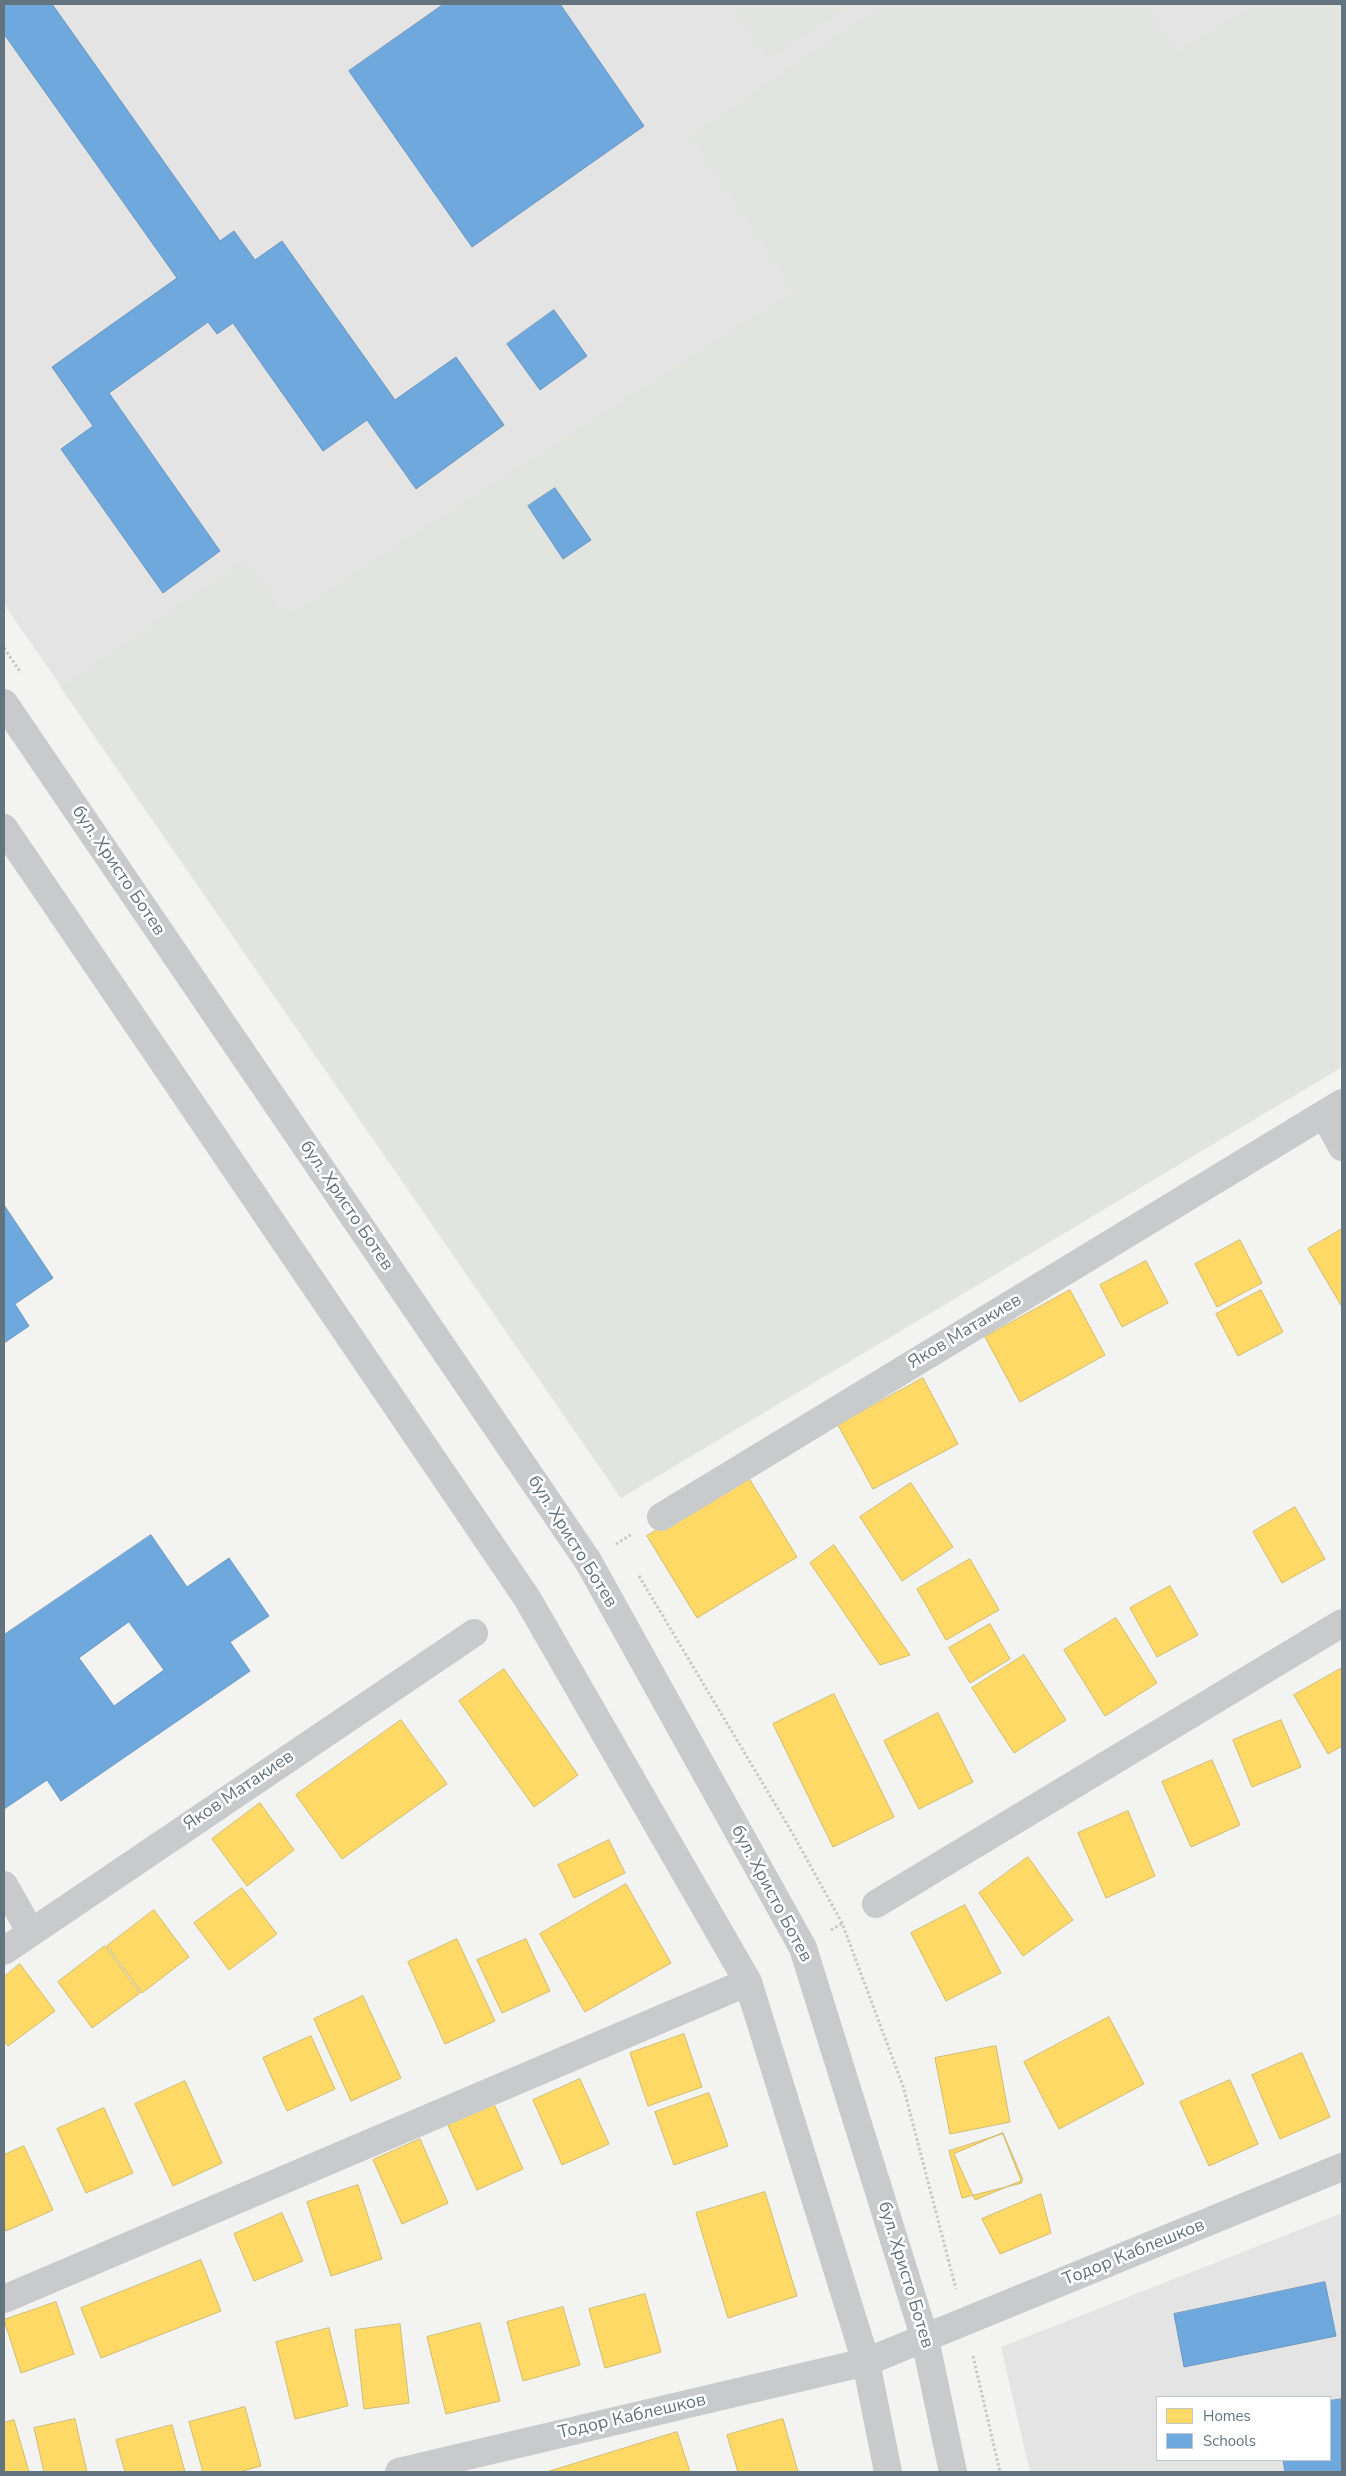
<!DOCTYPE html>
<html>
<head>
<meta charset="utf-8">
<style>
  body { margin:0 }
  #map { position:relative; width:1346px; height:2476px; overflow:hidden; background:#f3f3f1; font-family:"Nunito Sans",sans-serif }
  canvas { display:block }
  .frame { position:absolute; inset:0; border:5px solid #64747f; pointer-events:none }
  .legend { position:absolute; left:1156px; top:2396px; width:175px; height:65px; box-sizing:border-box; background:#fff; border:1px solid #c1c7cc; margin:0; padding:6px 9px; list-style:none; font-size:15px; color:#64747f }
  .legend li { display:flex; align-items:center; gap:10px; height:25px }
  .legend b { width:25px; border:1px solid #c1c7cc }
</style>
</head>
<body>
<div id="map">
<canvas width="1346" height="2476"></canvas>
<div class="frame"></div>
<ul class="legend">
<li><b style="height:14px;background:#ffd966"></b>Homes</li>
<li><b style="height:14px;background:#6fa8dc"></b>Schools</li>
</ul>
</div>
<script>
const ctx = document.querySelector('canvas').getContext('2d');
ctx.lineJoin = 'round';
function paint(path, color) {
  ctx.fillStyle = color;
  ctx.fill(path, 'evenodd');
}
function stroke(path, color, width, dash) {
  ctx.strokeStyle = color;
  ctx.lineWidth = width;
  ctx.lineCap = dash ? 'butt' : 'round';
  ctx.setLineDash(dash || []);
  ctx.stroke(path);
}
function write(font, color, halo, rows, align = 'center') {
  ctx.font = font + ' "Nunito Sans",sans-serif';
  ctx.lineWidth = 5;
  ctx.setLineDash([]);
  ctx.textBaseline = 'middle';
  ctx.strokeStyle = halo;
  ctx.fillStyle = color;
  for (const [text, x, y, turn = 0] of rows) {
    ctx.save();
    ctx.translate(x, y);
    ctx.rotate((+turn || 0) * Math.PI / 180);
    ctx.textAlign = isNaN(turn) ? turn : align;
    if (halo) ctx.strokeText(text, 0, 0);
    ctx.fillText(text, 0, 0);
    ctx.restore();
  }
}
const built = new Path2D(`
  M4,4H1342V1067L621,1498L4,604Z
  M1342,2213V2472H1030L1001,2347ZM1157,2397H1330V2460H1157Z`);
const green = new Path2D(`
  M732,4H852L767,59Z
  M881,4H1143L1176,53L1258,4H1342V1067L621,1498L61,688L245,559L286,617L794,291L690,136L882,6Z`);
const homes = new Path2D(`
  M1342,1229V1307L1308,1249Z
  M1240,1240L1262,1283L1217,1307L1195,1264Z
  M1146,1261L1168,1303L1122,1327L1100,1285Z
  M1070,1290L1105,1355L1020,1402L985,1337Z
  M1261,1290L1283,1332L1238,1356L1216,1314Z
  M923,1378L958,1444L873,1489L838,1425Z
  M747,1475L797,1557L697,1618L647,1536Z
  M911,1483L953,1547L902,1581L860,1517Z
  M1295,1507L1325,1559L1282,1583L1253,1532Z
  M834,1545L910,1655L880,1665L810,1563Z
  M970,1559L999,1610L946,1640L917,1589Z
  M1170,1586L1198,1635L1157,1657L1130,1608Z
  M1116,1618L1157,1683L1105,1716L1064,1650Z
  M990,1624L1010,1659L970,1683L949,1648Z
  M1024,1655L1066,1720L1014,1753L972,1688Z
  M1342,1668V1746L1328,1754L1294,1695Z
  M504,1669L578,1775L534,1807L459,1701Z
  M834,1694L894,1817L833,1847L773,1724Z
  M938,1713L973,1782L919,1809L884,1741Z
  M401,1720L447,1784L342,1859L296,1795Z
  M1281,1720L1301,1767L1252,1787L1233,1740Z
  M1212,1760L1240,1825L1191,1847L1162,1782Z
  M260,1803L294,1850L247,1886L212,1839Z
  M1128,1811L1155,1876L1106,1898L1078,1833Z
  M609,1840L625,1873L574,1898L558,1865Z
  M1028,1857L1073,1920L1023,1956L979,1893Z
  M626,1884L671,1963L585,2012L540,1934Z
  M242,1888L277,1934L229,1970L194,1923Z
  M965,1905L1001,1973L946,2001L911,1933Z
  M154,1910L189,1957L142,1993L107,1946Z
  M457,1939L495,2021L445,2044L408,1962Z
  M526,1939L550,1991L502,2013L477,1960Z
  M105,1946L140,1993L92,2028L58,1982Z
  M20,1964L55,2011L8,2046L4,2041V1977Z
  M363,1996L401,2078L351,2101L314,2019Z
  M1109,2017L1144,2084L1059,2129L1024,2062Z
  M684,2034L702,2087L648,2106L630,2053Z
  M311,2036L335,2089L287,2111L263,2058Z
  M996,2046L1010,2122L950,2134L935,2058Z
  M1302,2053L1330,2117L1280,2139L1252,2075Z
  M580,2079L609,2144L562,2165L533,2100Z
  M1230,2080L1258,2144L1209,2166L1180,2102Z
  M185,2081L222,2163L173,2186L135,2104Z
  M709,2093L728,2146L674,2165L655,2112Z
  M494,2104L523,2169L477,2190L448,2125Z
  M104,2108L133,2173L86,2193L57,2129Z
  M1003,2133L1023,2180L975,2200L954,2154Z
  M1003,2134L1022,2183L962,2198L949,2151Z
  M420,2139L448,2203L402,2224L373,2160Z
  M24,2146L53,2210L6,2231L4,2225V2155Z
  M358,2185L382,2259L331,2276L307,2202Z
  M765,2192L797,2296L728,2318L696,2213Z
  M1041,2194L1051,2233L1000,2254L982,2219Z
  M282,2213L303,2261L254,2281L234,2234Z
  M201,2260L221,2311L101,2358L81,2308Z
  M645,2294L661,2352L605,2368L589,2309Z
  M56,2302L74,2354L21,2373L4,2320Z
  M563,2307L580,2365L523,2381L507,2322Z
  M480,2323L500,2401L446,2414L427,2337Z
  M400,2324L409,2403L364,2409L355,2330Z
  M329,2328L348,2406L295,2419L276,2342Z
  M245,2407L261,2466L239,2472H203L189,2422Z
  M75,2419L87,2472H44L34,2428Z
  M783,2419L798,2472H738L727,2435Z
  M14,2420L29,2472H4V2423Z
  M172,2425L185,2472H125L116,2440Z
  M677,2432L690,2472H547Z`);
const schools = new Path2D(`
  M4,4H52L220,241L234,231L255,260L282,241L395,400L456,357L504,425L416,489L367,420L323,451L233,323L217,334L208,322L109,393L220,551L163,593L61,449L93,426L52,367L177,278L4,34Z
  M444,4H560L644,126L472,247L349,71Z
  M554,310L587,356L540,390L507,344Z
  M555,488L591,540L563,559L528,506Z
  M4,1205L53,1278L15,1304L29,1326L4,1343Z
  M151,1535L187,1587L229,1558L269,1616L230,1642L250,1671L61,1801L47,1780L4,1809V1635ZM129,1622L164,1670L114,1706L79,1658Z
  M1325,2282L1336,2336L1184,2367L1174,2314Z
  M1342,2399V2472H1285L1283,2460H1330V2401Z`);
const path = new Path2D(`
  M4,648L21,673
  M616,1544L632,1534
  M639,1576L790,1829L842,1923L903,2086L956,2289
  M831,1930L843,1923
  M973,2356L1000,2472`);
const minor = new Path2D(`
  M4,703L588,1561L803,1948L925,2339L953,2472
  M4,828L527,1598L748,1982L866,2362L888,2472
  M1324,1114L1342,1147
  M661,1517L1342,1103
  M4,1885L30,1931
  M876,1904L1342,1623
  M4,1951L474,1633
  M4,2299L748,1982
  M399,2472L866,2362L1342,2167`);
const streetNames = [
  ["бул. Христо Ботев",118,871,56],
  ["бул. Христо Ботев",346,1206,56],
  ["Яков Матакиев",965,1332,-31],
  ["бул. Христо Ботев",572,1542,58],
  ["Яков Матакиев",239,1791,-34],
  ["бул. Христо Ботев",771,1894,62],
  ["Тодор Каблешков",1134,2253,-22],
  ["бул. Христо Ботев",905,2275,73],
  ["Тодор Каблешков",632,2417,-13]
];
paint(built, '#e3e4e3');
paint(green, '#e2e5df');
paint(homes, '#ffd966');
stroke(homes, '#d0bb6e', 1);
paint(schools, '#6fa8dc');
stroke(schools, '#6c98c0', 1);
stroke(path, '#c7c8c7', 3, [2.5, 2.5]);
stroke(minor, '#c8cacb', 28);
write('18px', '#64747f', '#fff', streetNames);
</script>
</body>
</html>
